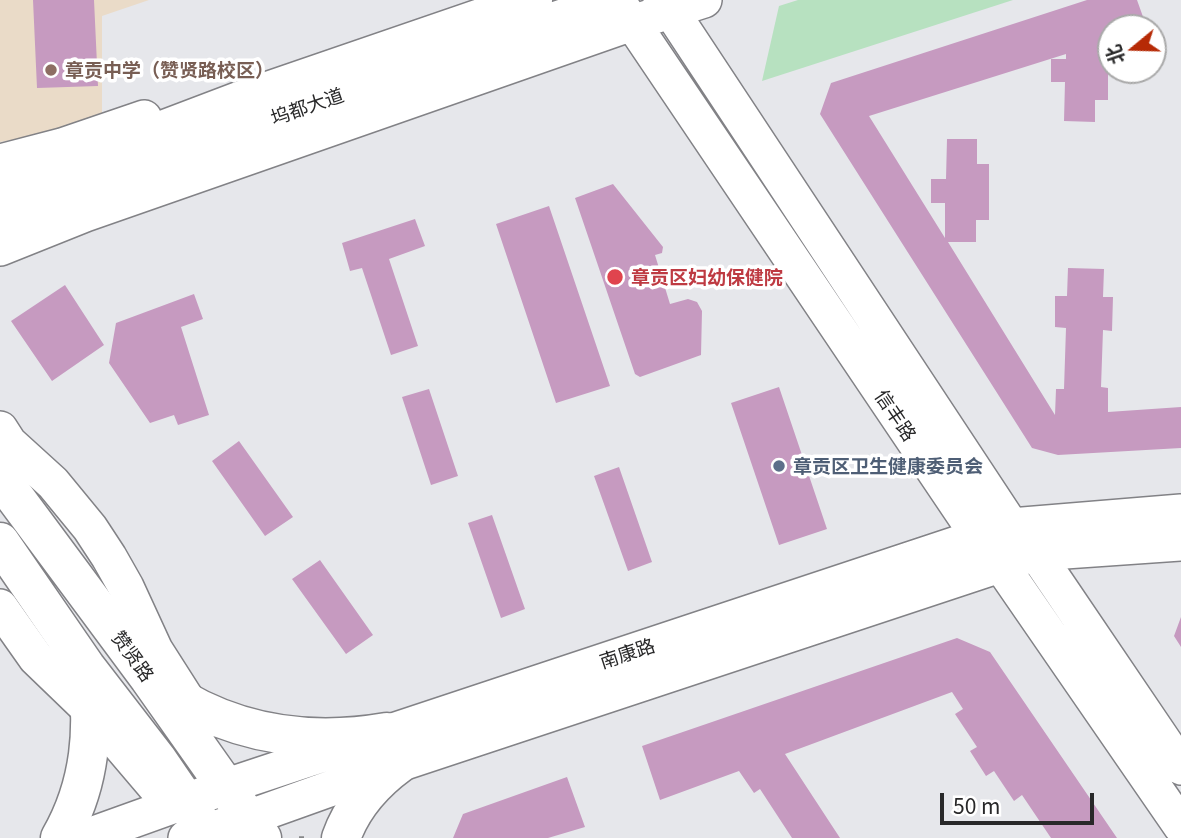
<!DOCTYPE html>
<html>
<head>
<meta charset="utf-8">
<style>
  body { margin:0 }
  #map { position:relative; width:1181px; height:838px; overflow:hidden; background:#e6e7eb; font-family:Georgia,"Noto Sans SC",serif }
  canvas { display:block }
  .north { position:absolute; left:1097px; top:14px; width:70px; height:70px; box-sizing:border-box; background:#fff; border:2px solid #a9a9a9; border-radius:50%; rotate:251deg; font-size:19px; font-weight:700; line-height:28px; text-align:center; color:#282829 }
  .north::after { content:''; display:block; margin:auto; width:24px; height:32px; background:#b62a06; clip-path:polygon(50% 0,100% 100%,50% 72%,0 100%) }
  .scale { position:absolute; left:940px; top:793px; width:154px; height:32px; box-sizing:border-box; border:4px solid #282829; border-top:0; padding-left:9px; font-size:21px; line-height:24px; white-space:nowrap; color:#282829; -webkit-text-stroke:5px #fff; paint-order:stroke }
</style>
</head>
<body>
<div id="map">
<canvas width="1181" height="838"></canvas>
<div class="north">北</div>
<div class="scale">50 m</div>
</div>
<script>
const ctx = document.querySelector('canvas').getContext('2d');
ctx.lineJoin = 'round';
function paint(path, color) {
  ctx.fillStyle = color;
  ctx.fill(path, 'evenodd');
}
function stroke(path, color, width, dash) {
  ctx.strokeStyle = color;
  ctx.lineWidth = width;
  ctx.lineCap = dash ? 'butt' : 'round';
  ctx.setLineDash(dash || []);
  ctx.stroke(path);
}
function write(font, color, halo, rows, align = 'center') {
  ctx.font = font + ' Georgia,"Noto Sans SC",serif';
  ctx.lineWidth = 7;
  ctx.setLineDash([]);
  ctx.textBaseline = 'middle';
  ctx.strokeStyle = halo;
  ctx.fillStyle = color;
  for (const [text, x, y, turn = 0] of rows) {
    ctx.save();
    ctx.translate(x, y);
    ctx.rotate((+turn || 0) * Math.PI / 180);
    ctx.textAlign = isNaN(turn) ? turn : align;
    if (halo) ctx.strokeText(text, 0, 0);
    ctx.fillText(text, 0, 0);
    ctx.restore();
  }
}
const education = new Path2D(`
  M0,0H149L102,16V125L0,142Z`);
const green = new Path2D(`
  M798,0H1013L762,81L779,6Z`);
const building = new Path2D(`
  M33,0H94L98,86L37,88Z
  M1087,0H1137L1147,28H1111V40L1098,44H1108V100H1095V122L1064,121L1065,82H1051V59H1066V54L869,116L945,238V203H931V179H946L947,139H977V164H989V220H976V242H948L1055,415L1056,389H1064L1066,328L1055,327V296H1067L1068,268L1104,269L1103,297H1113L1112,331L1103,330L1101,387L1108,388V412L1181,407V448L1058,455L1032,448L820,114L831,83Z
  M613,184L663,247L662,253L655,255L670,304L688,299L697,302L702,311L701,355L640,377L635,374L575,198Z
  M549,206L610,386L556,403L496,224Z
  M415,219L425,246L389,259L418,346L391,355L362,268L350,271L342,243Z
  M65,285L104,345L52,381L11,321Z
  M194,294L203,319L181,327L209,415L178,425L174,415L150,423L109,363L116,323Z
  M779,387L827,529L779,545L731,403Z
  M429,389L458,476L431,485L402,397Z
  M239,441L293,517L265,536L212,461Z
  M619,467L652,562L628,571L594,476Z
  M492,515L525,609L501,618L468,523Z
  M320,560L373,635L346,654L292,579Z
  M1181,617V647L1174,636Z
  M957,638L990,652L1117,838H1051L1022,795L1014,801L994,771L986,776L970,751L977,747L955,714L963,709L952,692L785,754L840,838H792L760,789L754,793L739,771L660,800L642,746Z
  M567,777L585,827L548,838H453L463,814Z`);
const path = new Path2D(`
  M299,838H304`);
const secondary = new Path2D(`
  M617,0L979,537L1001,565L1181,826
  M661,0L671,11L1011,526L1036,553L1181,767
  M0,162L62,146L144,118
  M0,248L85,214L632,23L704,0
  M0,429L9,443L53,483L90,528L109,557L126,587L155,650L192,708
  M0,607L36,658L91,711L171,805
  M83,838L239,782L1011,526L1181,512
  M186,838L248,818L399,764L1036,553L1181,543`);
const primary = new Path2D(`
  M0,188L44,175L239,101L533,0
  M0,222L251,125L617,0
  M0,477L149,678L262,838
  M0,542L86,667L157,759L211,838
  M162,687C230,734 306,746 387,732
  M60,838C91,784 95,727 86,667
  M341,838C352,807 373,783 399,764`);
const markers = [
  [51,70,7,"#8d6e63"],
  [615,277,9,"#e0444e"],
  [779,466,7,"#5c6f8a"]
];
const educationNames = [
  ["章贡中学（赞贤路校区）",65,70]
];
const streetNames = [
  ["坞都大道",307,106,-19],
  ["信丰路",896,415,56],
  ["南康路",627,653,-18],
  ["赞贤路",133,656,54]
];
const healthNames = [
  ["章贡区妇幼保健院",631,277]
];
const serviceNames = [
  ["章贡区卫生健康委员会",793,466]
];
paint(education, '#eadbc8');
paint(green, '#b7e1c0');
paint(building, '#c69ac0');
stroke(secondary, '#828286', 38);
stroke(primary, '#828286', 41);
stroke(path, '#868789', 3.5, [7, 3.5]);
stroke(secondary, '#fff', 35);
stroke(primary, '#fff', 38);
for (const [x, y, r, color] of markers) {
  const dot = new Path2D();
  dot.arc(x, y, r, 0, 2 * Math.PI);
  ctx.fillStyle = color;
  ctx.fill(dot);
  stroke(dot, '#fff', 2.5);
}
write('bold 19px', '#785e54', '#fff', educationNames, 'left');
write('19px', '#282829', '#fff', streetNames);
write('bold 19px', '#be3a42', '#fff', healthNames, 'left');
write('bold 19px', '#4e5e75', '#fff', serviceNames, 'left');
</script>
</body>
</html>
